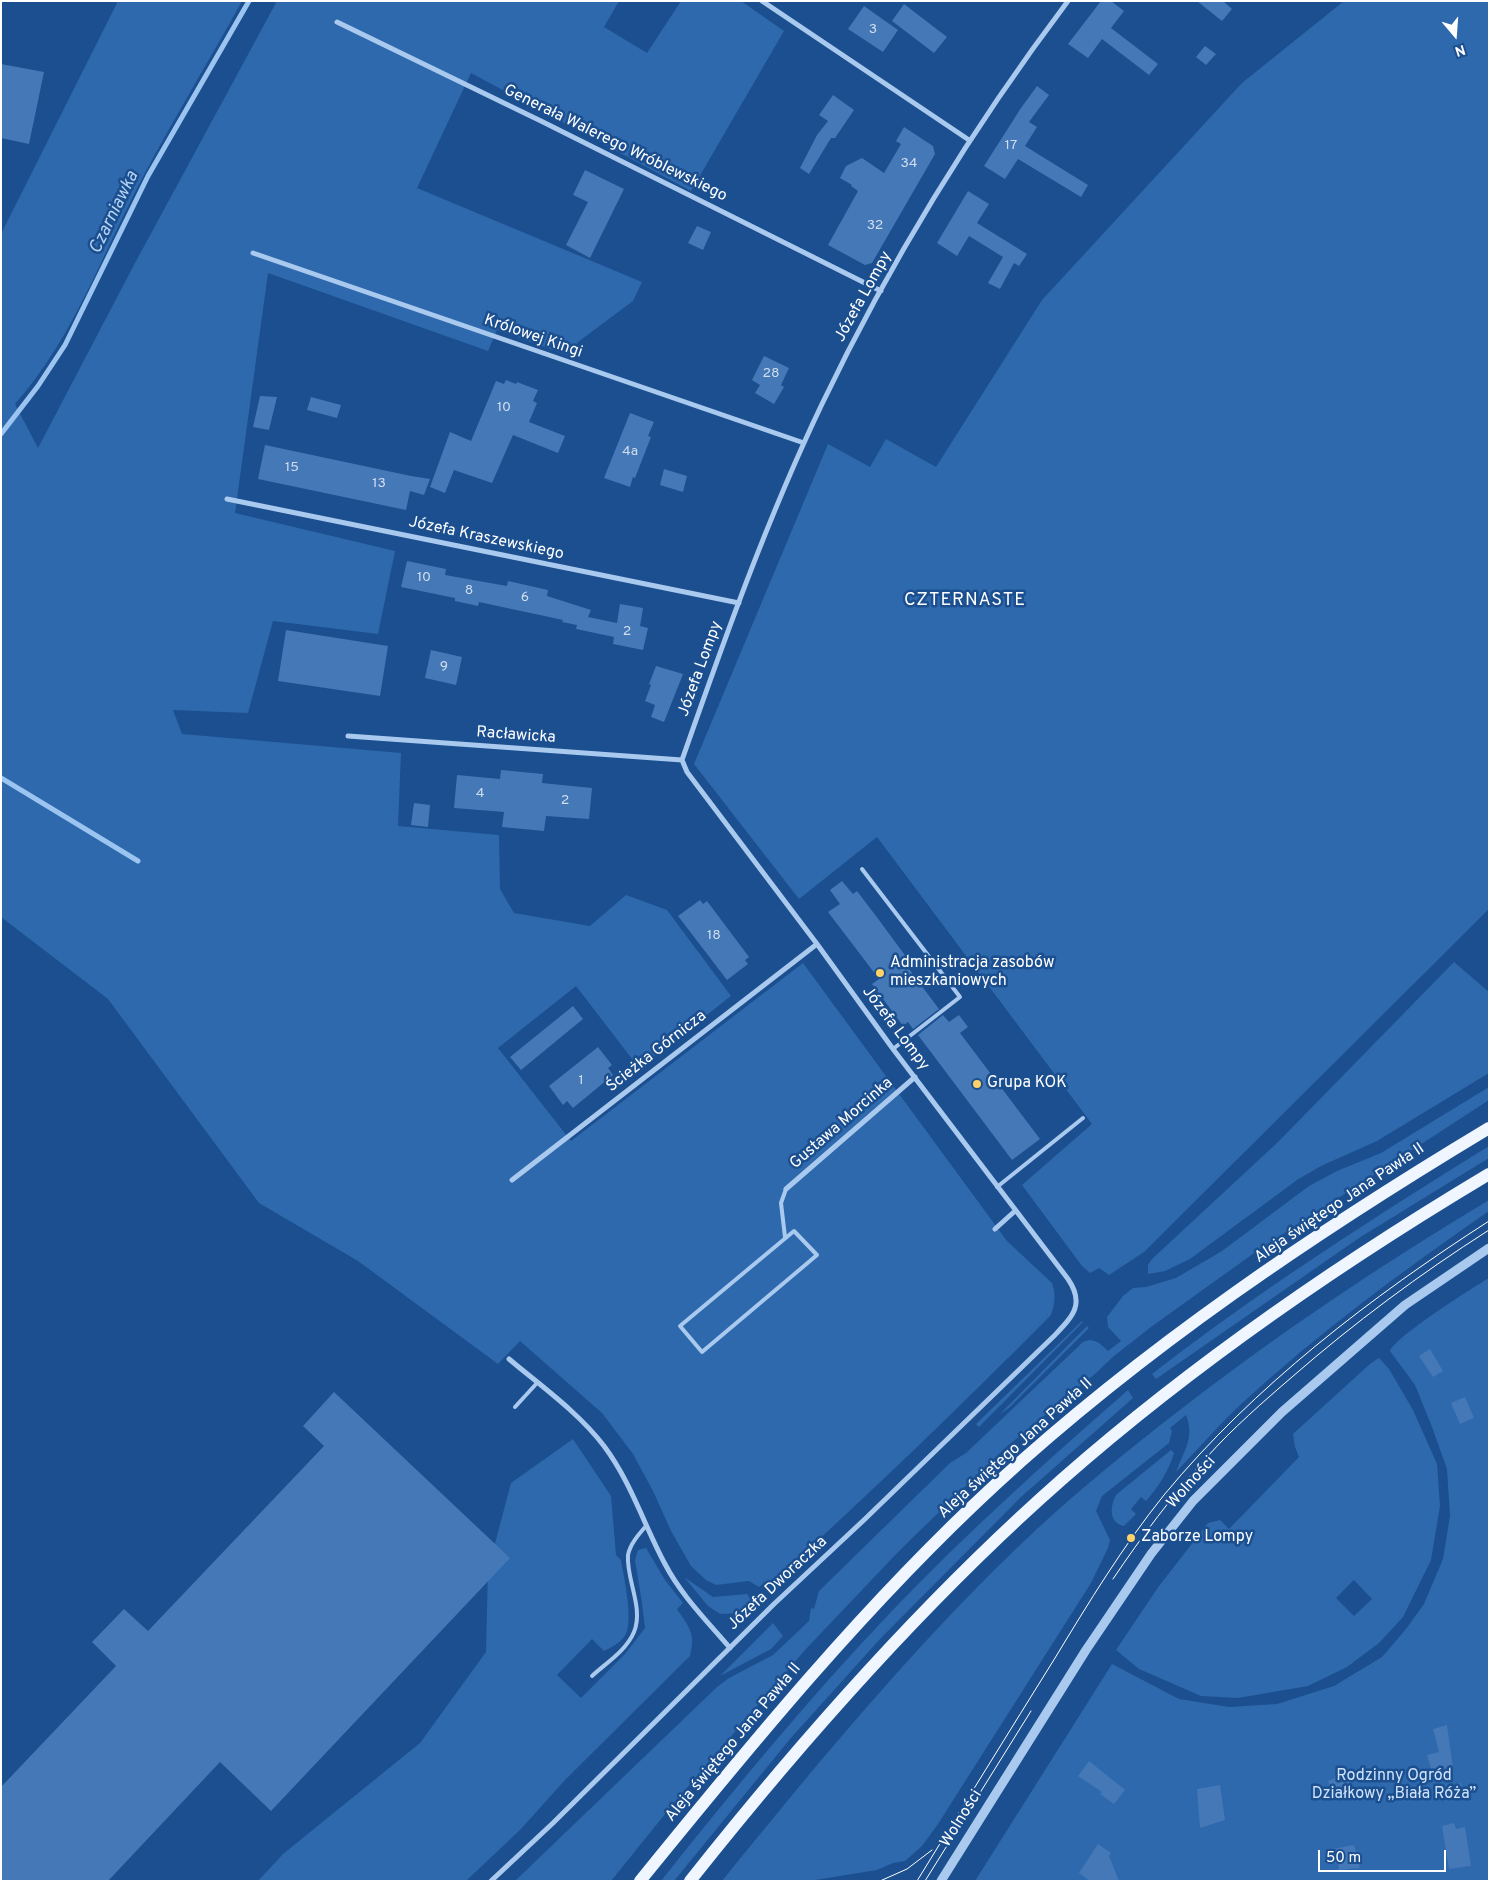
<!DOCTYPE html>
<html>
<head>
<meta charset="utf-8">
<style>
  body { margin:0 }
  #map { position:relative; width:1490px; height:1882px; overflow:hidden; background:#1b4f8f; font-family:Overpass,sans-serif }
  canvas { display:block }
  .frame { position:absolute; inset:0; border:2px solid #fff; pointer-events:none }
  .north { position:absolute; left:1430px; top:10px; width:50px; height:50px; -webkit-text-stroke:4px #1b4f8f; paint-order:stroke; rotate:162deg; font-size:14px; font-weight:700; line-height:20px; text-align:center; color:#fff }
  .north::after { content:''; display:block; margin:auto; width:18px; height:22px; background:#fff; clip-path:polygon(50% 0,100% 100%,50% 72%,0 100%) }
  .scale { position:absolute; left:1318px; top:1850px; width:128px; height:22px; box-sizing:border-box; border:2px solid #fff; border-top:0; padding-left:6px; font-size:15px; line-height:18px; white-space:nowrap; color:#fff; -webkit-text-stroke:4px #1b4f8f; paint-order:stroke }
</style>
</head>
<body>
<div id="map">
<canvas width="1490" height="1882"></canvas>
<div class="frame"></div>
<div class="north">N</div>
<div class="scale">50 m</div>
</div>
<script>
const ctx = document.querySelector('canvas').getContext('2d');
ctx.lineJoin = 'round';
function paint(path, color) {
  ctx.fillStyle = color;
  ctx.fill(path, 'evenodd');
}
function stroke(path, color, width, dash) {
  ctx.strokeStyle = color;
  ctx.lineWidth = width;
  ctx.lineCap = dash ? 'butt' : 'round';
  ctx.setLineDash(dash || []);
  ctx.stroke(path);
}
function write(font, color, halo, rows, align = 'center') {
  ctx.font = font + ' Overpass,sans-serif';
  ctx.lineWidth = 5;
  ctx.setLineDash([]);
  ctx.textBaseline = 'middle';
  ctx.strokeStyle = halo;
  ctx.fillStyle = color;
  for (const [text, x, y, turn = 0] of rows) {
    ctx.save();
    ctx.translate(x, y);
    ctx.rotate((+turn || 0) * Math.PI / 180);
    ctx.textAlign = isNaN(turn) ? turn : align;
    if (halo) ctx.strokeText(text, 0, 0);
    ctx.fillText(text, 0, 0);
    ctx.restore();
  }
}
const green = new Path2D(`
  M118,1H242C210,59 176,115 145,173C103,251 74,338 15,404L38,448L135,263L277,1H619L604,27L647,53L681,1H741L784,31L691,191L471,73L417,188L642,282L633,301L578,342L570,356L497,330L488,351L268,273L235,513L395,551L378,634L273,621L248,713L173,710L182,734L401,753L398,826L499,835L500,889L514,913L590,926L626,895L667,910L731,996L639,1068L576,986L498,1048L571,1141L803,963L1007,1241L1052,1283C1056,1295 1055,1303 1051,1315C959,1408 864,1499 767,1587L764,1583L759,1587L749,1581L716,1585L706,1580L691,1566L671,1531L653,1491L633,1454L602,1413L520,1341L498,1364L358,1261L259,1203L108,999L1,917V234Z
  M1344,1H1489V909L1144,1252L1109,1275L1099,1268L1090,1273L1082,1266L1022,1185L1092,1124L877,837L799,899L694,764L828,444L870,467L886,439L936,467L1042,300L1242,83Z
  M1454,962L1489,992V1073L1377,1141L1321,1166L1297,1180L1190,1259L1165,1271L1148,1274V1265L1152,1259L1278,1142Z
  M1489,1087V1100L1257,1251L1151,1327L1114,1356L1095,1374L1005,1448L900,1550L805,1650L674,1803L611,1881H515L717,1687L729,1678L773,1655L809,1621L811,1608L814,1609L819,1591L950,1463L966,1453L1083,1342C1095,1337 1100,1344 1108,1351L1121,1341L1108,1327L1107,1317L1123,1296L1133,1288L1146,1287L1176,1278L1222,1251L1309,1186L1337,1171L1381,1153Z
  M1489,1146V1158L1359,1238L1156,1379L1152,1374C1259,1291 1373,1218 1489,1146Z
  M1489,1200V1211C1402,1271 1317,1334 1239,1406C1217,1427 1197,1450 1176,1472C1184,1451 1195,1437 1186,1415L1170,1428L1172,1431L1169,1443L1102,1496L1096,1511L1110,1540L1108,1548L1091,1583L938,1824L922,1846L905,1861L893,1863L877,1870L809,1881H722C821,1759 922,1636 1037,1529C1080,1489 1126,1452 1172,1416C1273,1337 1379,1266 1489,1200Z
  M1489,1278V1881H975L1112,1664L1179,1699L1229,1707L1277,1704L1334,1686L1382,1657L1406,1629L1424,1604L1443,1559L1450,1516L1447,1469L1432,1427L1415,1385L1390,1351C1395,1337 1472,1288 1489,1278Z
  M1082,1321L1083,1322L979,1427L976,1424Z
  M1087,1326L1089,1328L1009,1408L1000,1414Z
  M1379,1358L1389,1369L1413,1410L1437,1464L1440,1506L1431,1560L1403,1617L1379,1643L1347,1667L1308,1686L1238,1698L1201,1696L1139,1669L1116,1650L1159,1586L1208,1523L1220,1520L1229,1529L1299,1457L1295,1447L1293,1434L1371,1363ZM1354,1580L1372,1599L1354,1616L1336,1598Z
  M1128,1390L1133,1398L1021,1497L880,1639L790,1739L674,1881H661C734,1789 809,1698 890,1613C965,1534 1046,1462 1128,1390Z
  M573,1439L611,1496L616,1555L621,1560C624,1578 632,1613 627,1631C625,1640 613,1647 604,1651L592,1639L557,1675L581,1698L625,1654L645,1628L642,1603L635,1560L638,1550L646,1548L665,1580L683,1603L677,1609C689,1627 696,1633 690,1656L564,1781L521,1829L466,1881H258L283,1854L420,1743L486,1652L488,1570L511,1483Z
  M1171,1450L1174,1453C1168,1472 1159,1486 1146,1501L1141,1497L1131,1509L1136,1514L1124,1526C1108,1523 1110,1504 1117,1494Z
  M684,1577L713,1597L747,1594L755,1605L750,1610L742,1613L720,1614L708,1606Z
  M773,1623L783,1636L771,1649L720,1676Z`);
const stream = new Path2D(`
  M1,434L38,386L65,345L148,176L249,1
  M1,778L138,861`);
const building = new Path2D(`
  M1101,1H1111L1124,11L1111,28L1158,64L1149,75L1102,39L1088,58L1068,44Z
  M1197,1H1223L1232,9L1222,21Z
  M904,4L947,37L934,53L892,21Z
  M864,6L898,30L883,52L848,29Z
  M1205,46L1216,54L1206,65L1196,57Z
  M1,64L44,72L29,144L1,138Z
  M1037,86L1049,95L1029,122L1037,127L1025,146L1088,185L1081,197L1018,159L1005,179L984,166L1021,108Z
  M833,95L854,110L835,138H831L809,174L800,168L817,135L828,121L819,115Z
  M904,127L933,146L935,154L872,263L865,265L828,245L858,191L851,186L852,185L840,178L846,166L862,158L884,173L901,144L896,141Z
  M585,170L624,189L590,258L566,245L588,202L573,195Z
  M968,191L989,204L977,223L1027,254L1019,266L1014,263L1000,289L988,283L1003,257L969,236L957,256L937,243Z
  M697,226L711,232L703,250L688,243Z
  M764,356L789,368L781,385L784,387L774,404L755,393L760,385L752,380Z
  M506,380L516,384L517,382L538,390L533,401L537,403L529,422L565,436L558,453L513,435L492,483L454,470L445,493L430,487L450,432L471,441L496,381L504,384Z
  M260,396L277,397L269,430L253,427Z
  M311,397L341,405L337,418L307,410Z
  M630,413L654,422L648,436L651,437L635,478L633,477L630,487L604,478Z
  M265,445L411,476L430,479L424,495L410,491L406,510L258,479Z
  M664,469L687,476L683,492L660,485Z
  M407,561L446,569L445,575L507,586L508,581L548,590L547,596L591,610L588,617L617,623L620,604L643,608L640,626L648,628L643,650L613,644L614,637L576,629L577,625L562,622L563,620L479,602L478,606L455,601V598L401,587Z
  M286,630L388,646L380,696L278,681Z
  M431,650L462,657L456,685L425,678Z
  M656,666L683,674L664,722L651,717L655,705L645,701L651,685L649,684Z
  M501,770L543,774L542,783L592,788L589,819L546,816L544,831L502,827L504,812L454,808L457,775L500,779Z
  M414,803L430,805L428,827L411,825Z
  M842,881L853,894L857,891L879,920L907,958L903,961L939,1009L913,1029L908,1022L903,1026L872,984L879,979L828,912L840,904L830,890Z
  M700,900L703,904L707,901L749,957L745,960L748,964L727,980L678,916Z
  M573,1006L583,1019L521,1070L510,1057Z
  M943,1015L949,1022L959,1015L968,1027L960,1033L1040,1139L1012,1160L918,1035Z
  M598,1047L612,1065L608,1068L613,1075L573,1108L567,1101L563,1105L549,1086Z
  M1430,1349L1443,1371L1433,1377L1419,1356Z
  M334,1392L510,1558L271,1811L220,1762L108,1881H1V1787L116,1666L92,1642L124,1609L148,1631L324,1446L303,1426Z
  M1465,1397L1474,1418L1460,1424L1451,1403Z
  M1447,1725L1453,1768L1444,1770L1443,1766L1431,1769L1427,1755L1439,1752L1433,1729Z
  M1089,1761L1125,1790L1114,1804L1100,1794L1102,1792L1078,1776Z
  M1347,1771L1356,1796L1343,1801L1340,1793L1333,1795L1328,1781L1335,1778L1334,1776Z
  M1461,1783L1463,1797L1447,1800L1444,1786Z
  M1220,1785L1225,1820L1200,1828L1197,1789Z
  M1454,1823L1456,1829L1465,1827L1471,1866L1449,1869L1442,1826Z
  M1098,1844L1111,1853L1109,1856L1119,1881H1090L1079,1873Z
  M1354,1845L1360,1868L1339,1870L1338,1862L1334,1863L1333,1849Z`);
const service = new Path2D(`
  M862,869L960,997L893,1049
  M997,1187L1083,1118
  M794,1231L817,1255L702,1352L680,1326Z
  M785,1237L781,1203L786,1189
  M515,1407L537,1383
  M592,1676C606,1663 626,1651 634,1632C644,1608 626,1579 628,1555C630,1544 639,1534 646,1526`);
const minor = new Path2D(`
  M762,1L969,140
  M337,22L543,122L881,291
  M253,253L804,443
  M227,499L739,603
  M348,736L682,760
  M512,1180L817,944
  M786,1189L915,1077
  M995,1229L1015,1211
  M509,1359C541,1386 578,1412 604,1446C631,1482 644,1525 665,1564C681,1595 707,1621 730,1648
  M491,1881L553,1823L774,1604L865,1519L1055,1335C1073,1316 1085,1304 1068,1279L893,1049L817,944L687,772L682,760C724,640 767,519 822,404C890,262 973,127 1068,1`);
const tertiary = new Path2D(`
  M941,1881L1086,1650L1151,1554L1193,1501L1282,1412L1405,1305L1489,1248`);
const primary = new Path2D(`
  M640,1881C752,1743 866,1604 996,1484C1145,1347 1316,1232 1489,1128
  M690,1881C797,1746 912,1615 1040,1499C1177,1375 1330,1269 1489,1174`);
const tram = new Path2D(`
  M1113,1579C1142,1536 1172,1496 1207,1457C1233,1428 1263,1402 1292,1377C1354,1323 1420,1274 1489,1230
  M880,1881L907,1869L932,1850
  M917,1881C963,1806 1009,1732 1055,1658C1089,1602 1123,1546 1164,1495C1254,1386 1371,1297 1489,1221
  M925,1881L1031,1711`);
const markers = [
  [880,973,5,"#ffd166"],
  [977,1084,5,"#ffd166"],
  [1131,1538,5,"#ffd166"]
];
const numberNames = [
  ["3",873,30],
  ["17",1011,146],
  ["34",909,164],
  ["32",875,226],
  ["28",771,374],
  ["10",504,408],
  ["4a",630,452],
  ["15",292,468],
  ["13",379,484],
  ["10",424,578],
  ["8",469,591],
  ["6",525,598],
  ["2",627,632],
  ["9",444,667],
  ["4",480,794],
  ["2",565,801],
  ["18",714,936],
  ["1",581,1081]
];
const streetNames = [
  ["Generała Walerego Wróblewskiego",615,144,26],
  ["Józefa Lompy",864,297,-61],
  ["Królowej Kingi",533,337,19],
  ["Józefa Kraszewskiego",486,539,12],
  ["Józefa Lompy",701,669,-70],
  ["Racławicka",516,736,4],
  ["Józefa Lompy",895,1029,53],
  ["Ścieżka Górnicza",657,1052,-38],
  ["Gustawa Morcinka",842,1124,-41],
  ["Aleja świętego Jana Pawła II",1340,1204,-34],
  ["Aleja świętego Jana Pawła II",1016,1449,-42],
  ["Wolności",1192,1483,-48],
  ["Józefa Dworaczka",778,1584,-43],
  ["Aleja świętego Jana Pawła II",734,1743,-50],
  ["Wolności",962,1819,-58]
];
const poiNames = [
  ["Administracja zasobów",890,964],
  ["mieszkaniowych",890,982],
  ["Grupa KOK",987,1084],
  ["Zaborze Lompy",1141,1538]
];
const parkNames = [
  ["Rodzinny Ogród",1394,1777],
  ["Działkowy „Biała Róża”",1394,1795]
];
const waterNames = [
  ["Czarniawka",115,213,-64]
];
const neighbourhoodNames = [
  ["CZTERNASTE",965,601]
];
paint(green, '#2e69ad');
stroke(stream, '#9cc4f0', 5);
paint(building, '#4478b7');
stroke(service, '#a9c9ee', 4);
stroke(minor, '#a9c9ee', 5);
stroke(tertiary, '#a9c9ee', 9);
stroke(primary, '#f0f6ff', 12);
stroke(tram, '#fff', 1);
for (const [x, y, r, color] of markers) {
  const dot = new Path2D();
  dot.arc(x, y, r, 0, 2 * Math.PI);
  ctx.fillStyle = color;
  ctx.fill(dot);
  stroke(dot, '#1b4f8f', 2);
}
write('14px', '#d0dded', null, numberNames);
write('16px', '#fff', '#1b4f8f', streetNames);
write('16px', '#fff', '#1b4f8f', poiNames, 'left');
write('16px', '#cfe3fa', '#1b4f8f', parkNames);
write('italic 18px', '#b5d3f5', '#1b4f8f', waterNames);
ctx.letterSpacing = '1px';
write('18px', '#fff', '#1b4f8f', neighbourhoodNames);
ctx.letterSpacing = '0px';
</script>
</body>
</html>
